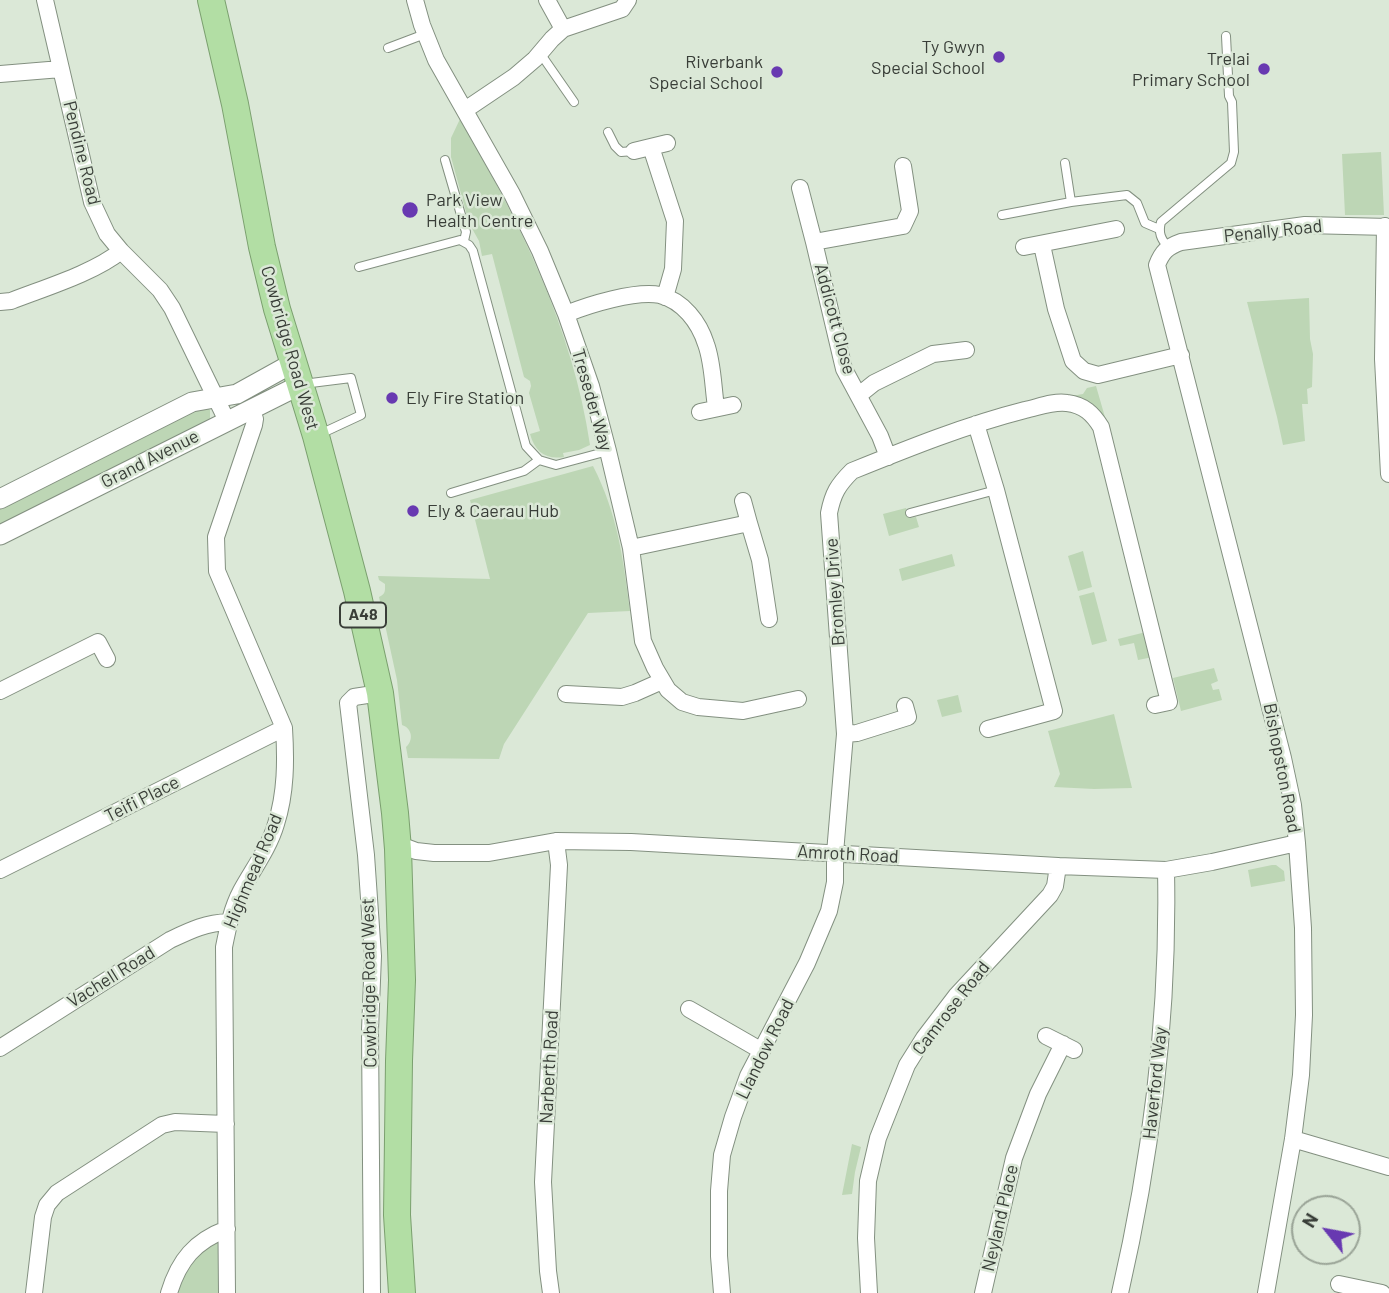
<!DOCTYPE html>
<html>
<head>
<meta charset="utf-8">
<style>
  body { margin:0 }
  #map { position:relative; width:1389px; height:1293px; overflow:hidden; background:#dbe8d7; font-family:Barlow,sans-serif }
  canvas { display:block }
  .north { position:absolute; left:1291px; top:1195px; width:70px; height:70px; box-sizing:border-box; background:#dbe8d7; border:2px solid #9aa497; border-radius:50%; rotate:301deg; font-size:19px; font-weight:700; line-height:28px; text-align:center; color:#393e38 }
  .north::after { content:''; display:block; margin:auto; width:24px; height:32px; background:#6839b1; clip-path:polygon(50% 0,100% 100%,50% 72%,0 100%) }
</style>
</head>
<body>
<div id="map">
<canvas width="1389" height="1293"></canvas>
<div class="north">N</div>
</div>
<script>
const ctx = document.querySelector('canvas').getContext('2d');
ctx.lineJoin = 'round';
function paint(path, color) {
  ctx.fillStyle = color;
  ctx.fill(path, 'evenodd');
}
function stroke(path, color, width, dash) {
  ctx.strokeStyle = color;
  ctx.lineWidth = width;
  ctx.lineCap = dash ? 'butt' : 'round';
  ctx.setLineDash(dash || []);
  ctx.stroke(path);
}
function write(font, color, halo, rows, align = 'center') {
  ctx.font = font + ' Barlow,sans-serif';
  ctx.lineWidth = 5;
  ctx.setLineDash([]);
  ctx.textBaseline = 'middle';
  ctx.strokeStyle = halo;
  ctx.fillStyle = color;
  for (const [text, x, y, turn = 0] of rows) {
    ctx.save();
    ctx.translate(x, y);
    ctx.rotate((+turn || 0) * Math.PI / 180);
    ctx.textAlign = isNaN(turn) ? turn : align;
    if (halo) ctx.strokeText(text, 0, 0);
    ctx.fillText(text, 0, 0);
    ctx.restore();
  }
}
const green = new Path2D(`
  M460,119C518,219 573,328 590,445L579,450L563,453L564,457C546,460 535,452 530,434L540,431L529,393L531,386L530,381L524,377L492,254L482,256L479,241L469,223L451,157V138Z
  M1381,152L1384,215H1345L1342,154Z
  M1309,298L1310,339L1313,354L1312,387L1307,389L1308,404H1302L1305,441L1283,445L1277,417L1247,302Z
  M1096,386L1107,424L1065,397L1083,394L1087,388Z
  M196,407H207L210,410V420L0,529V505Z
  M593,466C618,515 623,558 630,611L588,613L504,744L499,759L408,758L406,747C414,740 412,728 402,725L397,680L379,597C386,594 385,590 385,584L379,580L378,576L490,579L470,500Z
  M906,508L909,518L916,517L919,527L889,536L883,514Z
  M1083,551L1092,587L1078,591L1068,556Z
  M952,554L955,566L902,581L899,569Z
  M1094,592L1107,641L1092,645L1079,596Z
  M1146,632L1153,657L1138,660L1134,643L1120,646L1118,639Z
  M1214,668L1218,681L1211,684L1213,690L1219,689L1222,700L1181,711L1173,678Z
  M958,695L962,712L942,717L937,700Z
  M1114,714L1132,788L1094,789L1054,787L1060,774L1048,731Z
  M1272,865H1276L1284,871L1285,881L1251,887L1248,870Z
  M852,1144L861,1147L855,1172L852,1194L842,1195Z
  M218,1241L220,1243V1293H175L190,1259Z`);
const service = new Path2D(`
  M388,48L425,34
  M540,53L574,102
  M608,132L615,146L621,152L634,151
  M445,160L466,232L464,241
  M1065,163L1071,202L1127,195L1137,203L1145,223L1159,229
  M1002,215L1071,202
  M1168,247C1161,239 1158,233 1161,222L1231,163L1234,152L1232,102L1229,96L1226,36
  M359,267L460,240L469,245L473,251L526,446L539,460L556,465L608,451
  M303,384L351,378L361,415L318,435
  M451,493L524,471L539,460
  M910,513L996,490`);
const minor = new Path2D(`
  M45,0L92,202L107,234L121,251L160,290L172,308L227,421
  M415,0L422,25L436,60L512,194L540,251L566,314L591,386L608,451L631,548L643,641L655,668L668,690L682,702L698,707L743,711L798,699
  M547,0L563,29
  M0,74L61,69
  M465,110L514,77L535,59L552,39L563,29L622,9L628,0
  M651,147L675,221L673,269L665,297
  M634,151L667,143
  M800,188L814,242
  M1385,226L1383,359L1389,474
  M1042,245L1056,309L1073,361L1084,371L1098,375L1181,355
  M1024,247L1116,229
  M0,302L11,301C44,288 94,273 121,251
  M566,314C588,305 636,290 660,295C683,301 699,322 706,344C713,363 713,387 716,407
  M859,395L874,383L933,354L966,350
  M700,412L733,405
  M976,424L996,490L1054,711L988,729
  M888,457L880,436L844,369L814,242L903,226L910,211L903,166
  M743,501L749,523
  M631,548L749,523L760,560L769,619
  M0,691L98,642L107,659
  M566,694L622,697L635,693L662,681
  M845,734L857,733L908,717L905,706
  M398,849L408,848L416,851L434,853H489L556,841L631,842L1058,866L1166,870L1212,862L1297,843
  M0,870L284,728
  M689,1009L762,1051
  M1046,1036L1074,1050
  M0,1048L170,940C191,930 205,923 229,922
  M1293,1139L1389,1167
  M1339,1284L1382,1293
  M34,1293L43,1217L47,1205L57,1193L162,1125L175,1122L226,1124
  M169,1293C179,1260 195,1241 227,1229
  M227,1293L224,947C228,927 232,908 241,891C253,869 269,848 276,824C286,793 286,760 284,728L217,571L216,537L254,425L255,419L251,409
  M372,1293L370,1030L373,956L366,855L348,703L354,697L380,693
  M551,1293L548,1271L543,1182L559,865L556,841
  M722,1293L719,1256V1191L722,1155L733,1117L748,1076L807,963L829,911L835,882V853L845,734L829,513C833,493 838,485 852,471C909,448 966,425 1025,410C1039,407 1053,401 1067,403C1084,405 1093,414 1101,427L1169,702L1155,705
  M869,1293L866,1238L868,1181L878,1138L907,1065L924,1038L956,996L1050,895L1055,886L1058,866
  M983,1293L1014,1158L1038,1094L1063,1044
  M1120,1293C1152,1154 1169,1013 1166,870
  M1266,1293L1293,1139L1301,1075L1304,1015L1303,928L1297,843L1293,805L1283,758L1157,265C1162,252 1167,247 1181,242L1305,225L1389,227`);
const tertiary = new Path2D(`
  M0,499L192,402L237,394L293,363
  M0,535L300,385`);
const trunk = new Path2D(`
  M211,0L235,104L262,247L277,309L316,436L357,591L380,693L395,813L398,849L402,980L399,1061L397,1215L402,1293`);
const markers = [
  [999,57,7,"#6839b1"],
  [1264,69,7,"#6839b1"],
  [777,72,7,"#6839b1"],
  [410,210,9,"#6839b1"],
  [392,398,7,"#6839b1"],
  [413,511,7,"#6839b1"]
];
const shields = [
  [363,615,46]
];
const shieldNames = [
  ["A48",363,615]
];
const poiNames = [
  ["Ty Gwyn",985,47],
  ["Special School",985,68],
  ["Trelai",1250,59],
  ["Primary School",1250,80],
  ["Riverbank",763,62],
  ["Special School",763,83],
  ["Park View",426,200,"left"],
  ["Health Centre",426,221,"left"],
  ["Ely Fire Station",406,398,"left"],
  ["Ely & Caerau Hub",427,511,"left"]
];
const streetNames = [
  ["Pendine Road",82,153,76],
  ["Penally Road",1273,231,-6],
  ["Addicott Close",835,319,75],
  ["Cowbridge Road West",290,348,74],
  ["Treseder Way",592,400,74],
  ["Grand Avenue",150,459,-27],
  ["Bromley Drive",835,592,-94],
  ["Bishopston Road",1282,768,79],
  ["Teifi Place",142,799,-27],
  ["Amroth Road",848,854,3],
  ["Highmead Road",253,871,-67],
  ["Vachell Road",111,977,-32],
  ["Cowbridge Road West",369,983,-91],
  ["Camrose Road",951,1008,-52],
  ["Llandow Road",765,1049,-64],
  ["Narberth Road",549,1067,-87],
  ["Haverford Way",1155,1083,-84],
  ["Neyland Place",1000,1218,-77]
];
paint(green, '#bdd6b5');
stroke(service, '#839080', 10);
stroke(minor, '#839080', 18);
stroke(tertiary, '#839080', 21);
stroke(trunk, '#7ba06f', 28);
stroke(service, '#fff', 8);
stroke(minor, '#fff', 16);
stroke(tertiary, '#fff', 19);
stroke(trunk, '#b2dea4', 26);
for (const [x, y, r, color] of markers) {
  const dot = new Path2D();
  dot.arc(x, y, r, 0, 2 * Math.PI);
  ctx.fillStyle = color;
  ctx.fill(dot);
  stroke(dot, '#dbe8d7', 2.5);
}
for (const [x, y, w] of shields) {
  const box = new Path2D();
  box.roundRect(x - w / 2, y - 12.5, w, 25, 5);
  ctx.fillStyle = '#dbe8d7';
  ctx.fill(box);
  stroke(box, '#393e38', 2);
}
write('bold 16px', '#393e38', null, shieldNames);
write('18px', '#393e38', '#dbe8d7', poiNames, 'right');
write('18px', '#393e38', '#dbe8d7', streetNames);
</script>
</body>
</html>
